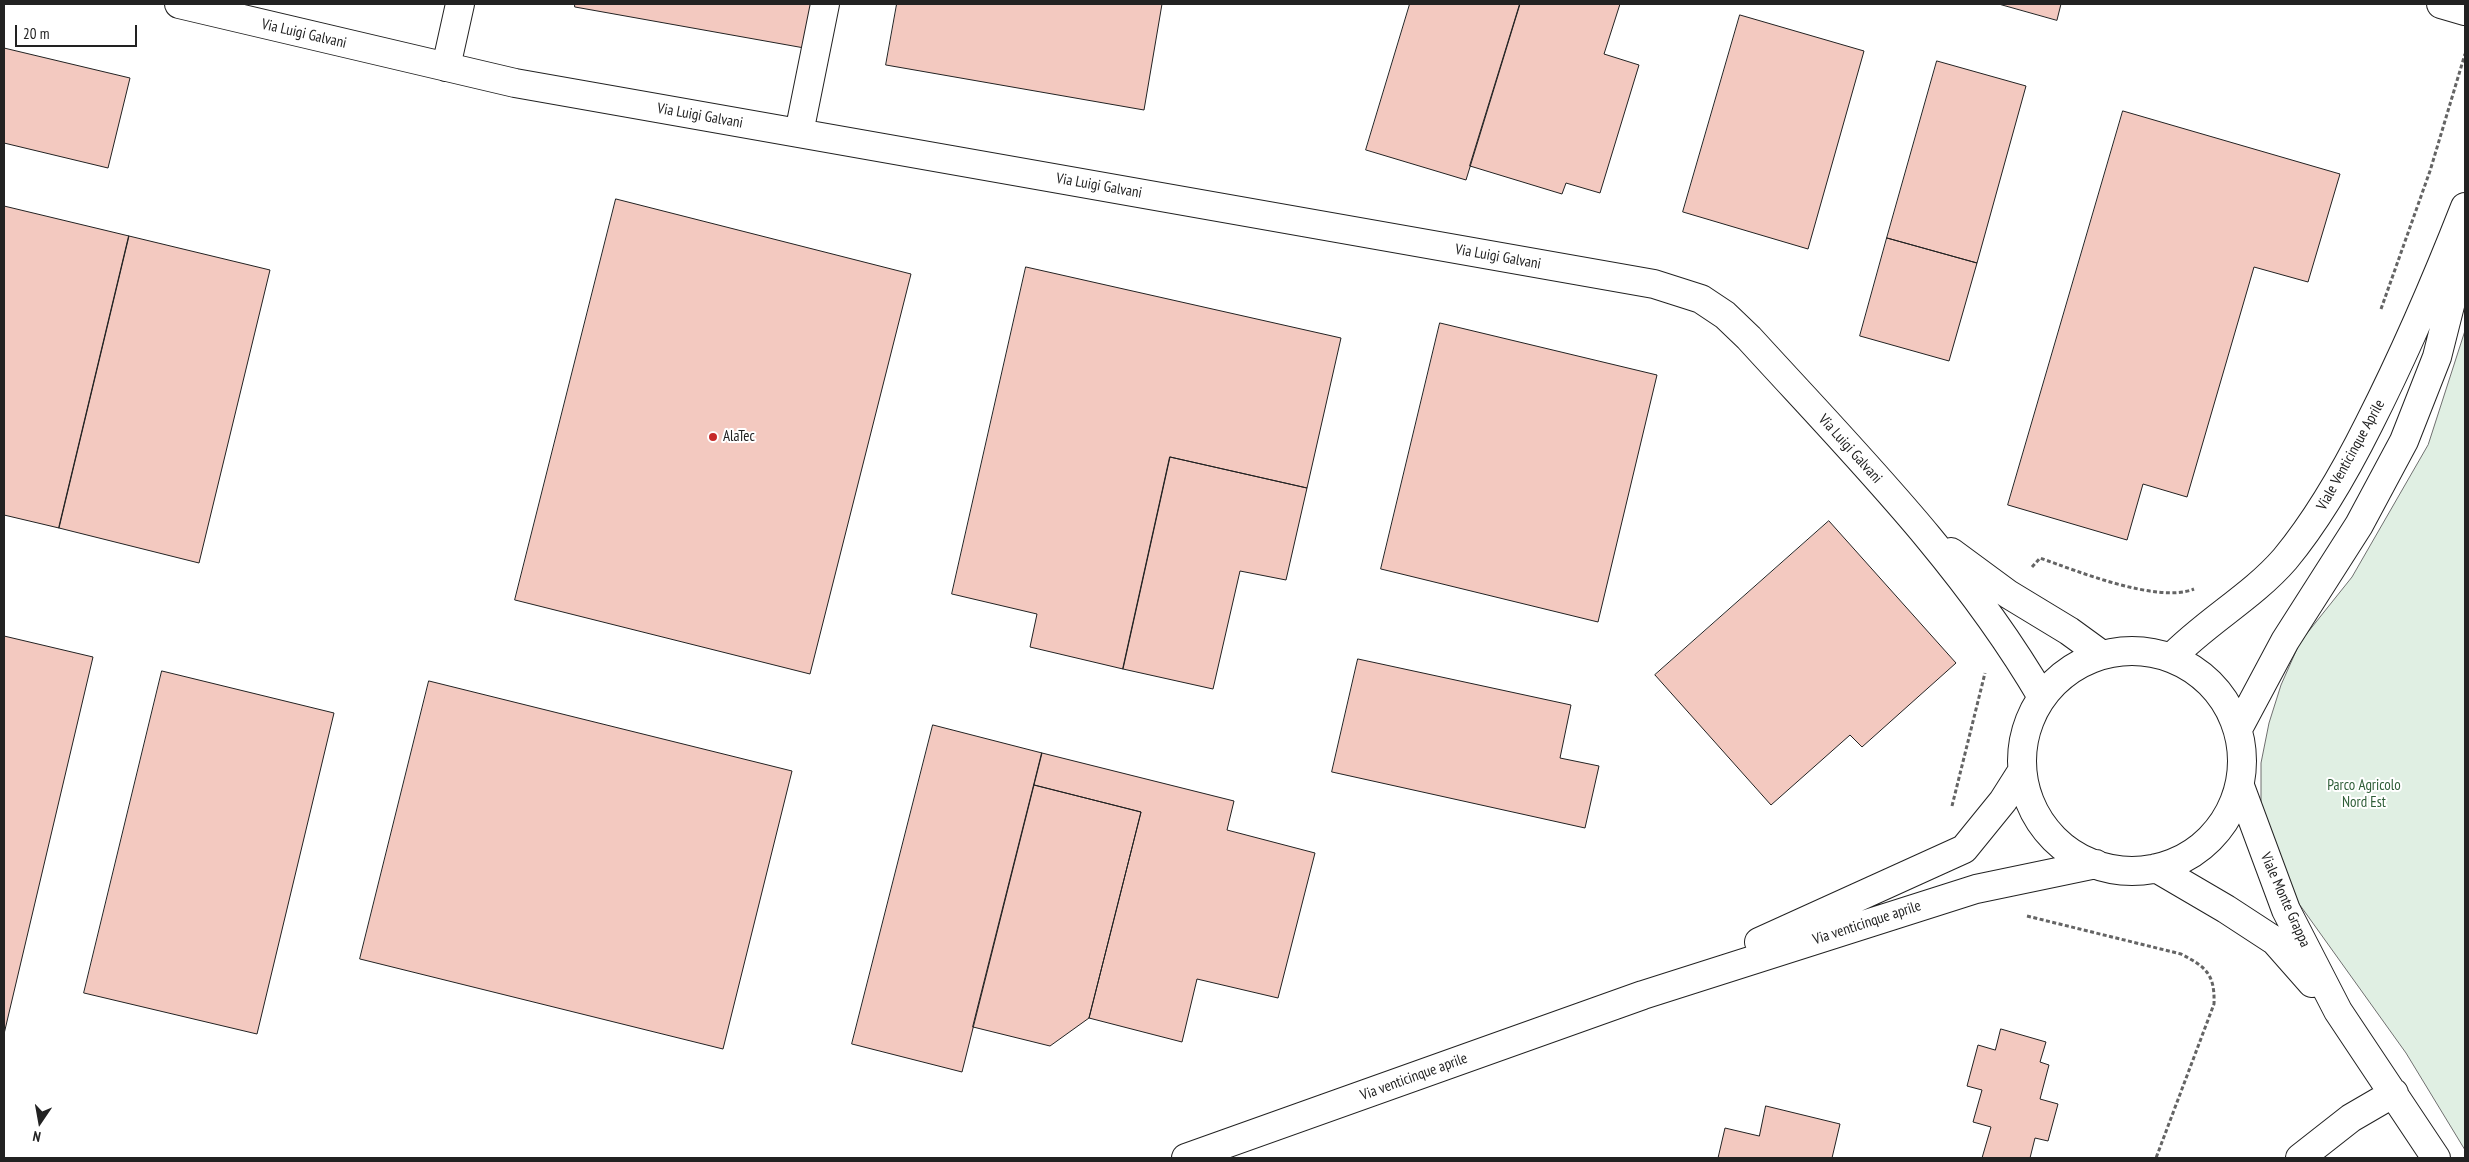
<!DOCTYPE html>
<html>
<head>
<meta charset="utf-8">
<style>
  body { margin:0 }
  #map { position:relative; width:2469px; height:1162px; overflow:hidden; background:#fff; font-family:"PT Sans Narrow",sans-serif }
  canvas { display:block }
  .frame { position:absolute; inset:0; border:5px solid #222; pointer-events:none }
  .north { position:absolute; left:15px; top:1097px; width:50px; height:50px; -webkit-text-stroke:4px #fff; paint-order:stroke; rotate:192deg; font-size:14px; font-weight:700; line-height:20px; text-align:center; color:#222 }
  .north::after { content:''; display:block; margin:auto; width:18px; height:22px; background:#222; clip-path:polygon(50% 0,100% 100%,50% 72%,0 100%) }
  .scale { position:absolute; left:15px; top:25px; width:122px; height:22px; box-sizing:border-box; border:2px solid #222; border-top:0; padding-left:6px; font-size:15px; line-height:18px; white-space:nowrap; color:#222; -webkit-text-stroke:4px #fff; paint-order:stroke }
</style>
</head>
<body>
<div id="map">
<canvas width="2469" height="1162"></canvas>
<div class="frame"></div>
<div class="north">N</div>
<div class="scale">20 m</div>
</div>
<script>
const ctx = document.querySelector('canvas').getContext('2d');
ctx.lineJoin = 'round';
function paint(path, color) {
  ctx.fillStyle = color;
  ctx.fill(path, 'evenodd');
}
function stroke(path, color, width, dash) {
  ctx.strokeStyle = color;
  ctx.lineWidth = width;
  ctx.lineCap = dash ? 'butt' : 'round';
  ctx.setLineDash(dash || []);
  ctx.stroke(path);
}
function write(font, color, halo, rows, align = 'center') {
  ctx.font = font + ' "PT Sans Narrow",sans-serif';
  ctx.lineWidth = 4;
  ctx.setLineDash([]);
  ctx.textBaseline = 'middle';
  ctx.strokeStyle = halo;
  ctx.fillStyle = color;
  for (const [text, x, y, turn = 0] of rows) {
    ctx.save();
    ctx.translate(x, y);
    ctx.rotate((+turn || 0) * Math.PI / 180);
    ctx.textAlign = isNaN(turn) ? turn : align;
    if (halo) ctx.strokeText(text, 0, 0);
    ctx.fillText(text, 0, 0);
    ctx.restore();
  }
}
const green = new Path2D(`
  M2465,331V1150L2406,1053L2292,894L2261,814V763L2269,723L2281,685L2300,642L2352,577L2428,445Z`);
const building = new Path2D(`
  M575,4H818L810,49L575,7Z
  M897,4H1162L1144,110L886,65Z
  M1410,4H1520L1466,180L1366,150Z
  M1520,4H1620L1604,54L1639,65L1600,193L1566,183L1562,194L1470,166Z
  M1999,4H2061L2057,20Z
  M1740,15L1864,51L1808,249L1683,212Z
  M4,48L130,78L108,168L4,143Z
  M1937,61L2026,86L1977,263L1887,238Z
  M2123,111L2340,174L2308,282L2254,267L2187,497L2143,484L2127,540L2008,505Z
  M616,199L911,274L810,674L515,600Z
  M4,206L129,236L59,528L4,515Z
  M129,236L270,270L199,563L59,528Z
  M1887,238L1977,263L1949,361L1860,336Z
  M1026,267L1341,338L1307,488L1170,457L1123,669L1030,647L1037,614L952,594Z
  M1440,323L1657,375L1598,622L1381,569Z
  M1170,457L1307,488L1286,580L1240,571L1213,689L1123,669Z
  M1829,521L1956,663L1862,747L1850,735L1771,805L1655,675Z
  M4,636L93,657L4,1034Z
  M1358,659L1571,705L1560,758L1599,766L1585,828L1332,772Z
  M162,671L334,713L257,1034L84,993Z
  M429,681L792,771L723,1049L360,959Z
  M933,725L1042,753L962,1072L852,1044Z
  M1042,753L1234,801L1227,830L1315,853L1278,998L1197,979L1182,1042L1089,1018L1141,812L1034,785Z
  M1034,785L1141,812L1089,1018L1050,1046L973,1027Z
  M2001,1029L2046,1042L2040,1062L2049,1065L2040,1099L2058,1104L2048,1141L2035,1138L2030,1158H1982L1991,1127L1973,1122L1982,1090L1967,1086L1978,1045L1995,1050Z
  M1766,1106L1840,1124L1832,1158H1718L1725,1128L1759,1136Z`);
const path = new Path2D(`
  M2381,309L2430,171L2465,54
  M2032,567L2040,558C2077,571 2158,604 2194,589
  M1952,806L1985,673
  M2027,916L2181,954C2206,967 2215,974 2214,1004L2156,1158`);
const minor = new Path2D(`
  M179,4L515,83L1654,284L1701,299L1725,315L1749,338C1853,452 1964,563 2042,697
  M2441,4L2465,11
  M446,67L460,4
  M799,133L825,4
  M1951,552L2008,594L2069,631L2102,655
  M2022 761a110 110 0 1 1 220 0a110 110 0 1 1-220 0Z
  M2171,658C2207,621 2252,597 2285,559C2319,518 2345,472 2369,424C2405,353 2436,281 2465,207
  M2238,729L2285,641L2359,525L2404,441L2437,357L2465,246
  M2240,786L2286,910L2338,1011L2436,1158
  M2156,868L2226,909L2275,941L2312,983
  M1759,942L1964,849L2003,801L2022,771
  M1186,1158L1643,995L1976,889L2096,864
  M2300,1158L2351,1118L2394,1093`);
const markers = [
  [713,437,5,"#c62828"]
];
const streetNames = [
  ["Via Luigi Galvani",304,34,13],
  ["Via Luigi Galvani",700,116,10],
  ["Via Luigi Galvani",1099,186,10],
  ["Via Luigi Galvani",1498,257,10],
  ["Via Luigi Galvani",1850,449,48],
  ["Viale Venticinque Aprile",2351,455,-61],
  ["Viale Monte Grappa",2285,900,66],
  ["Via venticinque aprile",1867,923,-18],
  ["Via venticinque aprile",1414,1077,-20]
];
const poiNames = [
  ["AlaTec",723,437]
];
const parkNames = [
  ["Parco Agricolo",2364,786],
  ["Nord Est",2364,803]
];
paint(green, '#e0efe3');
stroke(green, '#6f6f6f', 1);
paint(building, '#f3c9c0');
stroke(building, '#222', 1);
stroke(minor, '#222', 30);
stroke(path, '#646464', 3, [4, 2.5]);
stroke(minor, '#fff', 28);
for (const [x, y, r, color] of markers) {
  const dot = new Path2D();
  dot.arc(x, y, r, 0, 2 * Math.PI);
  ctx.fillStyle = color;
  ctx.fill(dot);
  stroke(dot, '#fff', 2);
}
write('15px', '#222', '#fff', streetNames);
write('15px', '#222', '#fff', poiNames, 'left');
write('15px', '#2f5e38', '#fff', parkNames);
</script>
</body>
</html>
